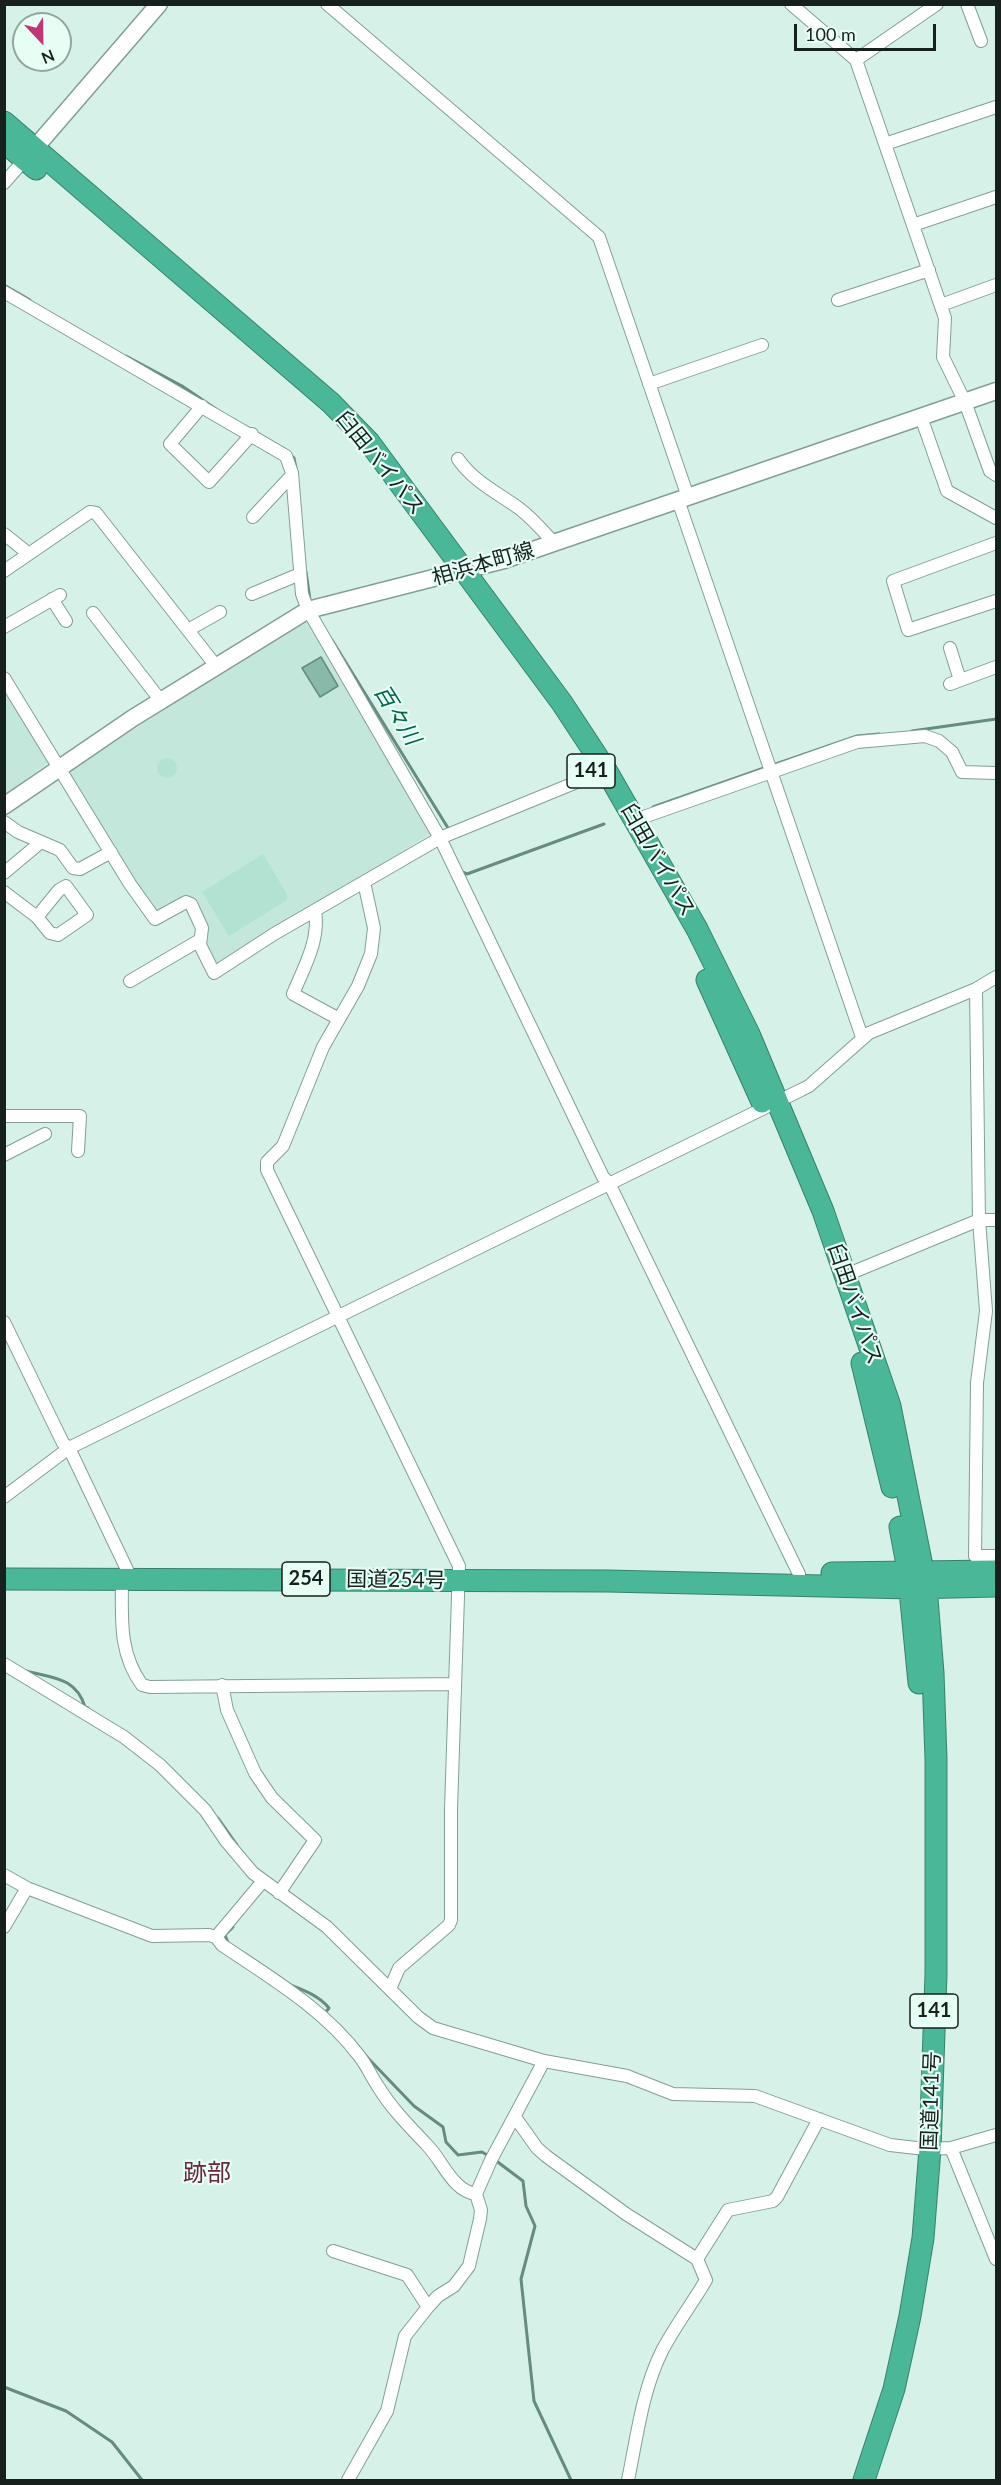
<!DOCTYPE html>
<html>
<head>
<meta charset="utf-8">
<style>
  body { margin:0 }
  #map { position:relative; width:1001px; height:2485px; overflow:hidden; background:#d6f2e8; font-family:Lato,sans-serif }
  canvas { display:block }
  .frame { position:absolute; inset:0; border:6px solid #16201d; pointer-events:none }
  .north { position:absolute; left:12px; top:12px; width:60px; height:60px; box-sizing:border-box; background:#e7fef5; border:2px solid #93a59f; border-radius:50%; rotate:158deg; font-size:16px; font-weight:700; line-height:24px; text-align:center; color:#16201d }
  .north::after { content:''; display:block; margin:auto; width:21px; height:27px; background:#c03774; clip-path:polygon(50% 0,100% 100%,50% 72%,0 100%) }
  .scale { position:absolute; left:794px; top:24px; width:142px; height:27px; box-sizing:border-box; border:3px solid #16201d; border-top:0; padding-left:8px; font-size:18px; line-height:21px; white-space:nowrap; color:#16201d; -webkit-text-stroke:4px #e7fef5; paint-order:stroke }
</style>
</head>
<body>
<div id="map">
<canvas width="1001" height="2485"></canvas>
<div class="frame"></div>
<div class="north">N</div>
<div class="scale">100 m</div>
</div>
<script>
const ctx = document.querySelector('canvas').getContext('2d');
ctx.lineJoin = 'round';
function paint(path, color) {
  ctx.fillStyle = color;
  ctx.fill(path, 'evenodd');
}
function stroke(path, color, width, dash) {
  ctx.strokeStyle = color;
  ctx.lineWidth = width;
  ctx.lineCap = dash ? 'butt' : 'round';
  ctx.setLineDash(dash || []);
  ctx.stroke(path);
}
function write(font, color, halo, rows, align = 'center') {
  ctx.font = font + ' Lato,"Noto Sans JP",sans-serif';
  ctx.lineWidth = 4.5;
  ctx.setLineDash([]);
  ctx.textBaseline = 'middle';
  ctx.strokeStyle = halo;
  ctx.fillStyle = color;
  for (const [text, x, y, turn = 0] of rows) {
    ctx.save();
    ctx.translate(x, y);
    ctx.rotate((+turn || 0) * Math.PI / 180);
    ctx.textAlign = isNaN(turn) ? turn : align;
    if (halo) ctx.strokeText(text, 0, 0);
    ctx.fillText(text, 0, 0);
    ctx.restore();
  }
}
const built = new Path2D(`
  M305,619L432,833L215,967L205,942L206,929L191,896L157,914L68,772Z
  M4,691L50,761L5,795H4Z`);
const green = new Path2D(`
  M157 768a10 10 0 1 1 20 0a10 10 0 1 1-20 0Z
  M263,854L288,896L286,897L287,900L229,936L202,892Z`);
const water = new Path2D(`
  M321,657L338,686L320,697L302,668Z`);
const stream = new Path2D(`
  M4,285L30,300
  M126,356L182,386L216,409
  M245,426L286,450
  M290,455L294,458L297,473
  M306,572L310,600
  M332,640L448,828
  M912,731L996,719
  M773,765L857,736L879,734
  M653,807L767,767
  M460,871L467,874L604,824
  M26,1671C52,1678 76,1677 85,1707L88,1708
  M218,1818L237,1845
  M228,1943L225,1935L233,1927
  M288,1984C303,1990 318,1995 329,2008L325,2013L326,2015
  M366,2056L414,2106L443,2127L446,2142L458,2155L482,2152L489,2156
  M495,2160L523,2181L526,2206L535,2226L521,2279L534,2401L571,2480
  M4,2387L66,2411L112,2442L142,2480`);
const street = new Path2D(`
  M327,4L599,237L688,497
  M791,4L856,60L945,318L943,357L965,402L990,471L996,475
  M967,4L981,41
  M856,60L937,4
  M885,144L996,107
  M4,183L27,157
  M913,225L996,197
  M4,292L286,456L292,473L302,594L308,610L440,838L603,1177L609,1183L799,1574
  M838,300L929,270
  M941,305L996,285
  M649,384L762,345
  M202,406L170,444L209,482L252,434
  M921,417L947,491L996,518
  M458,459C474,482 498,493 520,509C533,519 543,531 554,543
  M678,500L862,1037
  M253,517L292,475
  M4,534L29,554
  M996,543L893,581L908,630L996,601
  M4,571L90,512L96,513L216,666
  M252,594L300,574
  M52,599L66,621
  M93,613L161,701
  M4,627L60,595
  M188,630L220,612
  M950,648L960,680
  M4,678L130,884L155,919L186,902L191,904L202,928L200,945L214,973L274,934L440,838L594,775
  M950,684L996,667
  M635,820L857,742L925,736L939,741L952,752L962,772L996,773
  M4,822L18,832L60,850L73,868L80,869L111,852
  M4,873L41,842
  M364,882L374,928L371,954L358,986L323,1047L283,1146L267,1162V1170L459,1566L451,1809V1920L449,1925L399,1968L390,1989
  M4,892L37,917L50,933L58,935L87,915L66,886L59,890L37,917
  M315,911C320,940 304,967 293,994L339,1019
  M130,981L200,940
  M976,989L979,1220L986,1311L977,1383L975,1556H996
  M4,1116H80L78,1151
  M4,1155L45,1134
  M846,1275L979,1220H996
  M4,1322L63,1443L69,1448L131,1578
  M4,1497L69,1448L799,1091L809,1086L869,1033L976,989L996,977
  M122,1578C122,1617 118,1652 142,1685L150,1687L454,1684
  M4,1664L124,1737L160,1765L205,1810L226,1841L253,1873L327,1927L418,2017L433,2028L544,2061L627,2076L673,2094L755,2096L890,2145L925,2149L951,2148L996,2135
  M222,1685L227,1710L255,1773L272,1798L315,1840L279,1893
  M4,1875L27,1888L152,1936L209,1935L216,1937L222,1945C271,1978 324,2009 360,2057C367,2066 372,2078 379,2088C392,2109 409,2126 426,2144C442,2159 452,2191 476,2194
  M4,1927L27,1888
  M216,1937L263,1881
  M515,2117L537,2148L546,2156L626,2214L697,2259L706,2280C692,2304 675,2326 662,2351C642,2391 637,2437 628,2480
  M951,2148L996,2259
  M333,2251L407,2275L428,2307
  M697,2259L728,2210L773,2201L777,2197L819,2119
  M348,2480L387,2411L405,2336L428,2307L438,2296L454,2286L469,2266L480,2219L481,2210L476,2194L491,2160L544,2061`);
const secondary = new Path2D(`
  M34,149L159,4
  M4,806L133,718L308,610L504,560L996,391`);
const highway = new Path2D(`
  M4,122L331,403L369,442L562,703L606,770L697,929L749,1034L823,1211L890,1406L926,1586L933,1673L936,1759V1974L930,2149L923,2238L910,2316L894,2389L864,2480
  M4,142L36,169
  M707,980L762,1102
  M862,1363L892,1487
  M900,1527L908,1570L919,1683
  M832,1573L996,1571
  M4,1579L607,1581L910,1588L996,1586`);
const shields = [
  [591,771,48],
  [306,1579,48],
  [934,2011,48]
];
const shieldNames = [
  ["141",591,771],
  ["254",306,1579],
  ["141",934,2011]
];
const streetNames = [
  ["臼田バイパス",380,463,51],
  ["相浜本町線",483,564,-16],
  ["臼田バイパス",658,860,60],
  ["臼田バイパス",855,1304,71],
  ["国道254号",396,1580,1],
  ["国道141号",931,2101,-88]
];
const waterNames = [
  ["百々川",397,715,58]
];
const quarterNames = [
  ["跡部",207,2173]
];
paint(built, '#c3e8db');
paint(green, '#b2e3d2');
paint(water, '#89baa9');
stroke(water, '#668c7f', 1.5);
stroke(stream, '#668c7f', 3);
stroke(street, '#849e95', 14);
stroke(secondary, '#849e95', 19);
stroke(highway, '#38826d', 23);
stroke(street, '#fff', 12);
stroke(secondary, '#fff', 16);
stroke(highway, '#4ab798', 21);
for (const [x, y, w] of shields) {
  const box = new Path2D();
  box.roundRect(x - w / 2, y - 17, w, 34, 4.5);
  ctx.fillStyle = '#e7fef5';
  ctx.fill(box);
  stroke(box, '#16201d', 1.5);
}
write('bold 20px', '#16201d', null, shieldNames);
write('21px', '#16201d', '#e7fef5', streetNames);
write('italic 22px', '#00644e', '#e7fef5', waterNames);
write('24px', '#682641', '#e7fef5', quarterNames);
</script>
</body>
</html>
